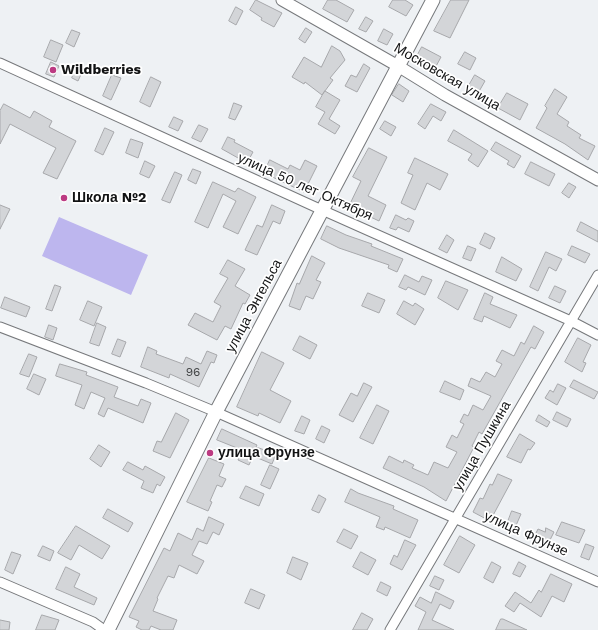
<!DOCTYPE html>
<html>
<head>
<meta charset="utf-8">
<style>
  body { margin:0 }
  canvas { display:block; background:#eef1f4 }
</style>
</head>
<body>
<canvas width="598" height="630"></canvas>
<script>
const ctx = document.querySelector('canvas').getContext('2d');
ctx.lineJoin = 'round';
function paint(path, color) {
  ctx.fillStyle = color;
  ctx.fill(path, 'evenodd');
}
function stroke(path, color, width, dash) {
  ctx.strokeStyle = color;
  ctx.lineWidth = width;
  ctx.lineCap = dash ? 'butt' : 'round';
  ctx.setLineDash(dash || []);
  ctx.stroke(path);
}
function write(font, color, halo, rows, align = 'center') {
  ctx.font = font + ' "Work Sans",sans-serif';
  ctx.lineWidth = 3.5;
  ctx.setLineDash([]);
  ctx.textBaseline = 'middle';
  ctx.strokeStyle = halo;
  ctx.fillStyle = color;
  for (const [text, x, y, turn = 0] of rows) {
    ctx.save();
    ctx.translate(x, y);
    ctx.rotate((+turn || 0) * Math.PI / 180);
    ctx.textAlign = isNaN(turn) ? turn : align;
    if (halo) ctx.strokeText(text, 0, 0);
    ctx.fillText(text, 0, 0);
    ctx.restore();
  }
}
const green = new Path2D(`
  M59,217L148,255L131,295L42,256Z`);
const building = new Path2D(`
  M256,0L282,13L274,27L261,20L262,18L250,10Z
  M328,0H336L354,10L347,22L323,9Z
  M393,0H405L413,5L406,16L389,7Z
  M451,0H469L450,38L434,31Z
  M236,7L243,11L236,25L229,21Z
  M366,17L373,21L366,32L359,29Z
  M306,28L312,32L305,43L299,39Z
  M384,29L393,34L387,45L378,41Z
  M72,30L80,33L74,47L66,43Z
  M51,40L63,45L56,62L44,57Z
  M332,46L340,51L345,60L330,78L333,80L322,95L305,82L304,84L292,77L304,57L321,67Z
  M422,47L441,57L434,70L415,60Z
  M465,52L476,58L470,70L458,64Z
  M51,62L59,66L54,77L46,74Z
  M364,64L370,68L357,92L345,86L351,75L356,77Z
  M77,67L83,70L78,81L72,78Z
  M112,75L121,78L111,100L103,96Z
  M475,75L485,81L477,95L467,89Z
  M151,77L161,82L150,107L140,102Z
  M399,84L409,91L403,102L392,95Z
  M555,89L567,97L557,114L569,122L567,126L581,135L579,138L595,146L588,160L565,144L536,128L547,108L545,106Z
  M325,91L340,100L329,119L340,126L335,134L318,124L325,112L316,107Z
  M507,93L528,104L520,120L498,108Z
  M234,103L242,106L235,120L229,118Z
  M4,104L30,118L34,111L52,121L49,127L76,141L57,179L43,173L56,148L10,124L0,144V111Z
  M431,104L446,112L441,121L433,116L425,129L418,124Z
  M174,117L183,121L178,131L169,127Z
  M385,121L396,127L391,136L380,129Z
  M199,125L208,129L201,142L192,138Z
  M105,128L114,132L103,155L95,151Z
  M454,130L488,151L478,167L468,160L472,154L448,141Z
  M228,137L235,140L234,142L253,152L247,163L222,149Z
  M131,139L143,143L138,158L126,153Z
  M496,142L521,156L514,168L507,164L509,161L491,150Z
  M369,148L387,157L368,196L386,205L379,221L360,212V213L348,208L361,181L353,177Z
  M415,158L448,174L440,190L427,183L415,210L401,203L413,175L408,173Z
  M270,160L288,169L290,165L300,170L305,160L317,166L304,192L264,173Z
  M145,161L155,166L149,178L140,174Z
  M531,162L555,174L549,186L525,174Z
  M193,169L201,172L196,184L188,180Z
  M175,172L182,175L170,203L162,200Z
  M213,182L235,192L238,188L256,197L238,234L223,227L236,201L223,194L208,228L195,222Z
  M569,183L576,187L569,198L562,193Z
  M0,205L10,209L0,229Z
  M272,205L285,211L280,224L273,221L257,255L245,250L257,225L262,227Z
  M396,215L406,220L408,218L414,221L409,232L398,227L396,230L390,228Z
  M581,222L598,231V242L577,231Z
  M327,226L346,235L372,244L371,246L403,259L397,272L388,268L389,265L339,248L321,239Z
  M485,233L495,238L490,249L480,244Z
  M447,235L454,240L447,253L439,249Z
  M468,246L476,249L471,261L463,258Z
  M572,246L590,254L585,263L568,255Z
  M546,252L562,259L556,271L549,267L538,291L530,287Z
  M312,256L325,263L316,280L321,282L313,299L306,296L300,310L289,306L297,283L299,284Z
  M502,257L522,269L516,281L496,272Z
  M228,260L245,269L235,286L250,295L245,304L243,303L231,329L225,326L217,340L188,325L195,313L213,322L221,306L214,302L228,278L220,274Z
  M405,275L419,282L422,276L432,280L425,295L408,287L406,290L399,287Z
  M446,281L468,290L458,310L438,298Z
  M55,285L61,287L52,311L46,309Z
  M555,286L566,291L560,303L549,298Z
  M368,293L385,300L379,313L362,306Z
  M485,293L493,297L490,304L517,315L510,328L484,316L482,322L474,319Z
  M5,297L30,307L26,317L1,308Z
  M88,301L102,307L94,326L80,320Z
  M404,301L413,306L415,303L424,309L415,325L397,314Z
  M97,323L106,327L99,346L90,343Z
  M49,325L57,328L53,340L45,337Z
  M534,326L544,332L535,349L531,347L482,434L479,432L472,446L474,447L446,501L424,487L383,468L389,456L403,463L404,460L414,465L412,468L428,475L434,462L448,468L457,452L446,447L452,435L457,438L464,424L460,422L464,414L468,416L473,405L483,410L491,396L468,386L471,378L480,382L486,372L495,377L502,364L496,361L502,350L514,356L521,342L524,344Z
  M300,336L317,345L310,359L293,350Z
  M578,338L591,345L583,362L586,363L582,372L565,362Z
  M118,339L126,342L120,357L112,354Z
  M148,347L157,351L156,354L183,364L186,357L201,364L207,351L217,355L214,363L211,362L199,387L170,374L169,378L141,367Z
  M262,352L284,363L270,390L291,401L280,423L259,413L258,416L237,407Z
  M29,354L37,357L29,377L20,374Z
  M60,364L87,372L86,375L118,387L114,397L138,406L141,399L151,403L143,423L108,408L104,417L98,414L105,398L91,392L84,409L75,405L82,385L56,376Z
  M34,374L46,379L39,395L27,389Z
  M574,380L598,392L594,399L570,387Z
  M445,381L464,390L460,400L440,392Z
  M364,383L372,387L353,422L339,415L351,393L357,396Z
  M558,384L566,388L557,405L545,398L550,390L553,392Z
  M377,405L389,411L373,444L360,438Z
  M557,412L571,419L567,427L553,420Z
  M176,413L189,420L170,458L153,451L157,441L161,442Z
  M539,415L550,422L547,427L536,421Z
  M302,416L310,420L304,434L295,431Z
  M322,426L330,430L324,443L316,439Z
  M222,429L257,445L256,447L276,454L272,464L253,456L249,465L238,460L242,450L217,440Z
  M520,434L535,443L530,450L528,449L521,463L507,457Z
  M99,445L110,452L101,467L90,459Z
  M209,458L224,464L219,476L226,479L222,487L217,485L210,501L212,502L208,511L187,502Z
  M128,462L143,470L145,466L165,477L160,486L157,484L153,493L141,488L144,481L123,470Z
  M270,465L279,469L270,489L261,485Z
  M498,474L512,480L490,521L473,512L480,498L483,499L490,484L492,485Z
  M246,486L264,494L259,506L240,498Z
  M351,489L358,493L394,506L393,509L418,520L410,538L385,527L384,530L376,527L380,517L345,502Z
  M319,495L326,499L319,513L312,510Z
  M108,509L133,523L128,532L103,518Z
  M512,511L521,514L514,530L506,527Z
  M209,517L224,524L219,535L213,532L207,544L199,541L192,555L204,561L197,574L179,565L174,578L168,576L157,598L158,599L153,611L177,620L173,630H161L151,626L149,630H142L136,627L139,621L129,617L164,548L170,551L178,533L192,540L197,528L203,531Z
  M562,522L585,530L579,543L556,535Z
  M76,526L110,546L102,559L79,545L71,560L58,553Z
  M546,528L554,532L548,544L534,537L538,529L545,532Z
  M344,529L358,536L351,549L337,542Z
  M460,536L475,545L459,573L444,565Z
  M405,540L416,545L402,570L390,564L394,555L397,557Z
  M586,544L594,547L589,560L581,557Z
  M43,546L54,551L50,561L38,556Z
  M12,552L21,555L13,574L5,570Z
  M361,552L376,560L368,575L353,567Z
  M293,557L308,563L301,580L287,573Z
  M492,562L501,567L493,583L484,578Z
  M519,562L526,566L520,577L513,574Z
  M66,567L80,574L74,587L97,598L94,605L56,589Z
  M551,574L572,584L564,602L552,596L541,617L520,603L514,612L505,606L515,592L531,603L539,590L541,592Z
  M435,576L444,580L439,590L430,586Z
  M381,582L391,587L387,596L377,591Z
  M251,589L265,595L259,609L245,603Z
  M436,592L454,601L450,609L440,604L432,620L454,630H418L426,612L415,606L420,597L431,603Z
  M362,613L373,619L367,630H353Z
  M42,615L59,620L55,630H36Z
  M501,619H503L527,630H496Z
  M0,620L10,622L9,630H0Z`);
const minor = new Path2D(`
  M0,63L322,210L571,321L598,335
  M0,327L146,383L216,412L598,582
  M0,582L93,622L104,630
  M390,630L598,275`);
const tertiary = new Path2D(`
  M282,0L398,66L445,95L598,180`);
const secondary = new Path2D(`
  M108,630L216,412L433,0`);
const markers = [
  [53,70,4,"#bc3a82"],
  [64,198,4,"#bc3a82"],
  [210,453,4,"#bc3a82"]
];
const numberNames = [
  ["96",193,372]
];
const poiNames = [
  ["Wildberries",61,70],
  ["Школа №2",72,198],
  ["улица Фрунзе",218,453]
];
const streetNames = [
  ["Московская улица",447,77,30],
  ["улица 50 лет Октября",305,187,24],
  ["улица Энгельса",254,306,-62],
  ["улица Пушкина",482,446,-60],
  ["улица Фрунзе",526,534,24]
];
paint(green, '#bdb6ee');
paint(building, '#d3d5d8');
stroke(building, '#a7a8ab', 1);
stroke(minor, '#77797c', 11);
stroke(tertiary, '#77797c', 13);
stroke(secondary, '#77797c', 15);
stroke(minor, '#fff', 9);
stroke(tertiary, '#fff', 11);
stroke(secondary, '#fff', 13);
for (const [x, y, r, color] of markers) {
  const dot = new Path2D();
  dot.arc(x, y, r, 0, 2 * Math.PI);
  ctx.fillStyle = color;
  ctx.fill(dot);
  stroke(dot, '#fff', 1.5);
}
write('12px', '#424445', null, numberNames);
write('bold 14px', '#121314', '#fff', poiNames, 'left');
write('14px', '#121314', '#fff', streetNames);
</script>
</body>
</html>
